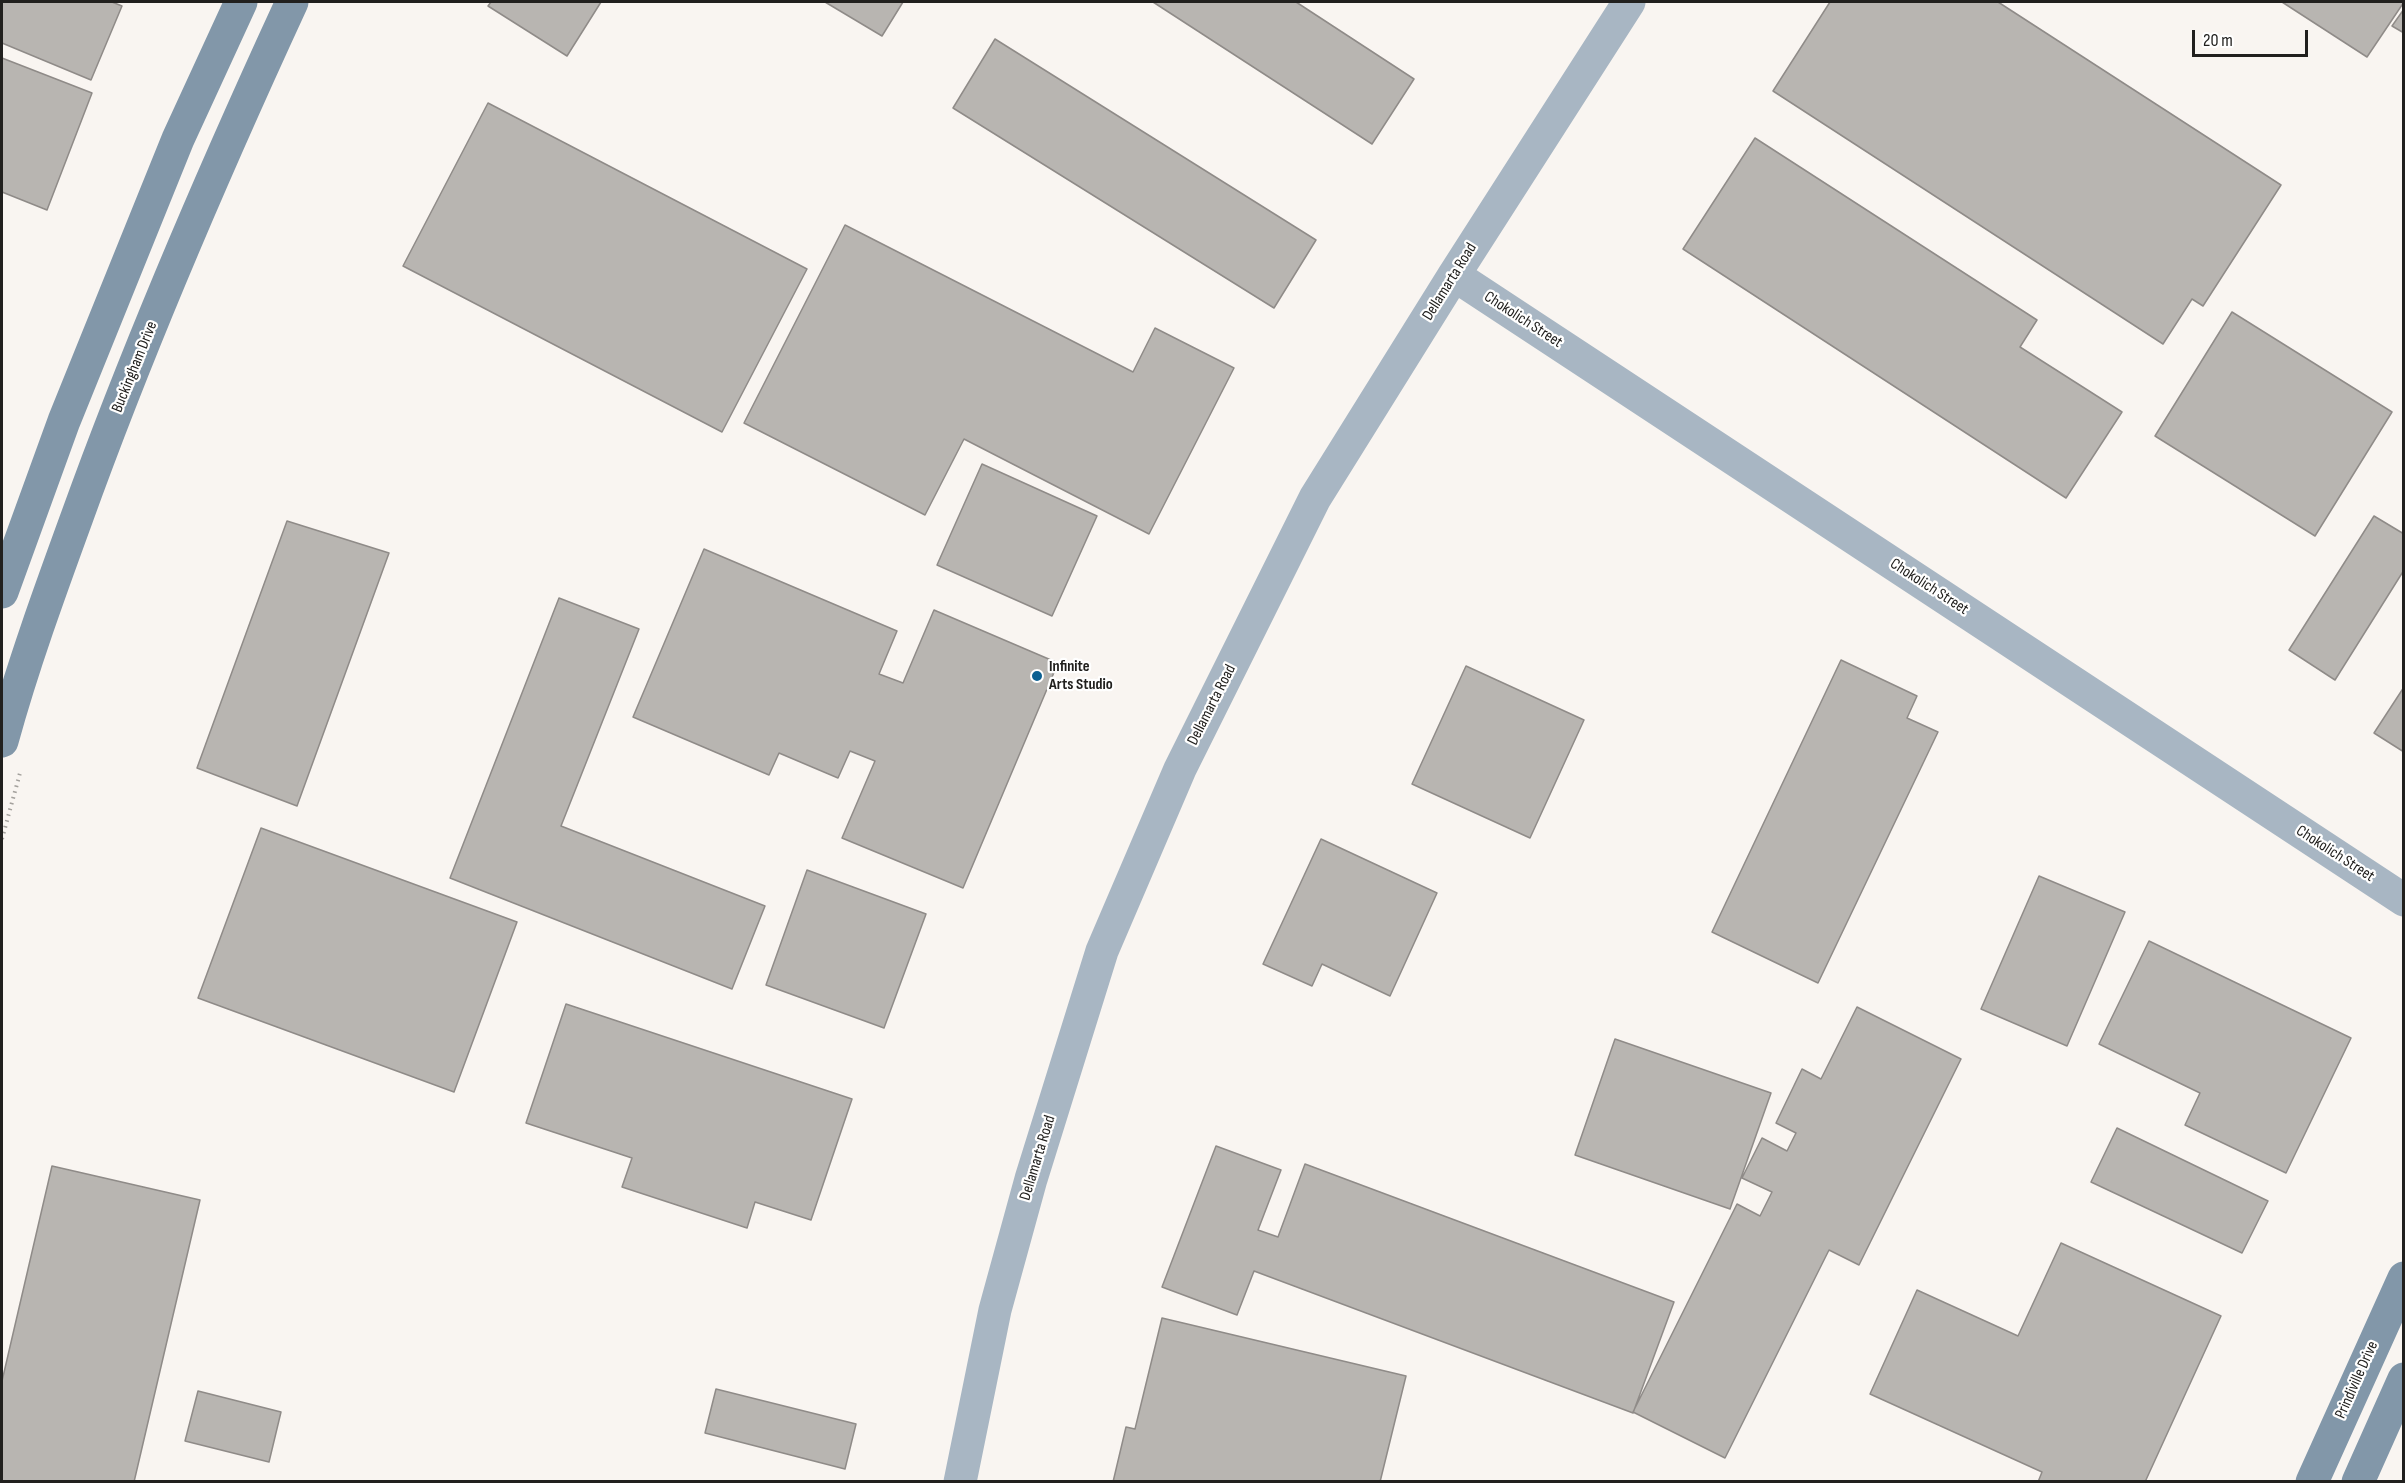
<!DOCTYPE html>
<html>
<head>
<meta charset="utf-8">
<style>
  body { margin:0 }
  #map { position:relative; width:2405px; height:1483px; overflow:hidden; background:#f9f5f1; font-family:"Sofia Sans Condensed",sans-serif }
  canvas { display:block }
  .frame { position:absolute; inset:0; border:3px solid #21201e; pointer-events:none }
  .scale { position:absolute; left:2192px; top:30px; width:116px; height:27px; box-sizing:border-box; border:3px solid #21201e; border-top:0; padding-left:8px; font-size:18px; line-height:21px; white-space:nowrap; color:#21201e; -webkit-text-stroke:4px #fff; paint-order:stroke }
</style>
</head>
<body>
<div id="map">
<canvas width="2405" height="1483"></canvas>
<div class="frame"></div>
<div class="scale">20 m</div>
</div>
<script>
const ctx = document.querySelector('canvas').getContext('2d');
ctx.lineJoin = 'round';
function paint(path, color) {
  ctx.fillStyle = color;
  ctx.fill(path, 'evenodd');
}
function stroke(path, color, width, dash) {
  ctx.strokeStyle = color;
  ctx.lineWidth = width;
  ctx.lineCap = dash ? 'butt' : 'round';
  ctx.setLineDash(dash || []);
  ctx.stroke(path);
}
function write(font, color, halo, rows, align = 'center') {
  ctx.font = font + ' "Sofia Sans Condensed",sans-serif';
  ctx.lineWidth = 4.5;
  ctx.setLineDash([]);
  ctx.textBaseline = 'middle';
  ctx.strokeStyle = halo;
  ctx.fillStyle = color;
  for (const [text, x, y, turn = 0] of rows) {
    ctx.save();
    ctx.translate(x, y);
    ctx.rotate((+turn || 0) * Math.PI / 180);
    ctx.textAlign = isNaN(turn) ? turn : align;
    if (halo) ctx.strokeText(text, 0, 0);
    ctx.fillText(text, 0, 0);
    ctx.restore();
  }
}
const building = new Path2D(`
  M2,2H112L122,6L91,80L2,43Z
  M491,2H601L567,56L488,6Z
  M825,2H903L882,36Z
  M1153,2H1296L1414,79L1372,144Z
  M1830,2H1998L2281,185L2203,306L2192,299L2163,344L1773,91Z
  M2282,2H2404L2367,57Z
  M2404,9V33L2392,26Z
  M995,39L1316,240L1274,308L953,108Z
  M2,58L92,93L47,210L2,192Z
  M488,103L807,269L722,432L403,266Z
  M1755,138L2037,320L2020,347L2122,412L2066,498L1683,249Z
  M845,225L1133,372L1155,328L1234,368L1149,534L964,439L925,515L744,423Z
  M2232,312L2392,412L2315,536L2155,436Z
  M982,464L1097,516L1052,616L937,565Z
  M2374,516L2404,534V570L2335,680L2289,650Z
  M287,521L389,553L297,806L197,768Z
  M704,549L897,631L879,674L903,683L934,610L1058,663L963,888L842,838L875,761L850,751L838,778L779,753L769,775L633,717Z
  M559,598L639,629L561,826L765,906L732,989L450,878Z
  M1841,660L1917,696L1907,718L1938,732L1818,983L1712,932Z
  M1466,666L1584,720L1530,838L1412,784Z
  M2404,687V752L2374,733Z
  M261,828L517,922L454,1092L198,998Z
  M1321,839L1437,893L1390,996L1322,964L1312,986L1263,964Z
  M807,870L926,914L884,1028L766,985Z
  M2039,876L2125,912L2067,1046L1981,1009Z
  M2149,941L2351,1038L2286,1173L2185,1125L2200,1093L2099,1044Z
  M566,1004L852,1099L811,1220L755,1202L747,1228L622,1187L632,1158L526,1123Z
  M1857,1007L1961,1059L1859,1265L1829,1250L1725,1458L1633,1412L1737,1204L1760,1216L1772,1192L1742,1178L1762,1138L1787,1151L1796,1133L1776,1123L1802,1069L1821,1079Z
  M1615,1039L1771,1093L1730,1209L1575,1155Z
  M2117,1128L2268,1201L2242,1253L2091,1182Z
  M1216,1146L1281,1170L1258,1230L1278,1237L1305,1164L1674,1302L1633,1413L1254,1271L1237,1315L1162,1287Z
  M52,1166L200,1200L134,1482H2V1381Z
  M2061,1243L2221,1316L2145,1482H2038L2042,1472L1870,1394L1917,1290L2018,1336Z
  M1162,1318L1406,1376L1380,1482H1113L1126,1427L1135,1429Z
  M716,1389L856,1424L845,1469L705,1433Z
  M198,1391L281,1412L269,1462L185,1441Z`);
const path = new Path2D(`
  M2,839L20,773`);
const street = new Path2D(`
  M1454,275L2404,900
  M960,1482L995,1310L1031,1179L1102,951L1180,769L1315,498L1454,275L1629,2`);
const secondary = new Path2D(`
  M2,592L64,421L178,139L241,2
  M2,741C23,665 50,591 77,517C140,342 214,171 292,2
  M2312,1482L2404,1278
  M2358,1482L2404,1379`);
const markers = [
  [1037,676,6,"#0b5f91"]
];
const streetNames = [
  ["Dellamarta Road",1450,282,-58],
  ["Chokolich Street",1523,320,33],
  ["Buckingham Drive",135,367,-68],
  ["Chokolich Street",1929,587,33],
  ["Dellamarta Road",1212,705,-63],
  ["Chokolich Street",2335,854,33],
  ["Dellamarta Road",1038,1158,-73],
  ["Prindiville Drive",2357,1380,-66]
];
const poiNames = [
  ["Infinite",1049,667],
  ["Arts Studio",1049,685]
];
paint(building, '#b8b5b1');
stroke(building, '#8f8b88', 1.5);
stroke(path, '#a4a19d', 4, [1.5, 4.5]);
stroke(street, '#a8b6c3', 33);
stroke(secondary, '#8297a9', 33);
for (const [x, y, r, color] of markers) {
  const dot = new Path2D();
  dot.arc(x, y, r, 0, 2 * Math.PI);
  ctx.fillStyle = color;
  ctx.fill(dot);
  stroke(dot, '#fff', 2);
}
write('16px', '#21201e', '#fff', streetNames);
write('bold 16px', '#21201e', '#fff', poiNames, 'left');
</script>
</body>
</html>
